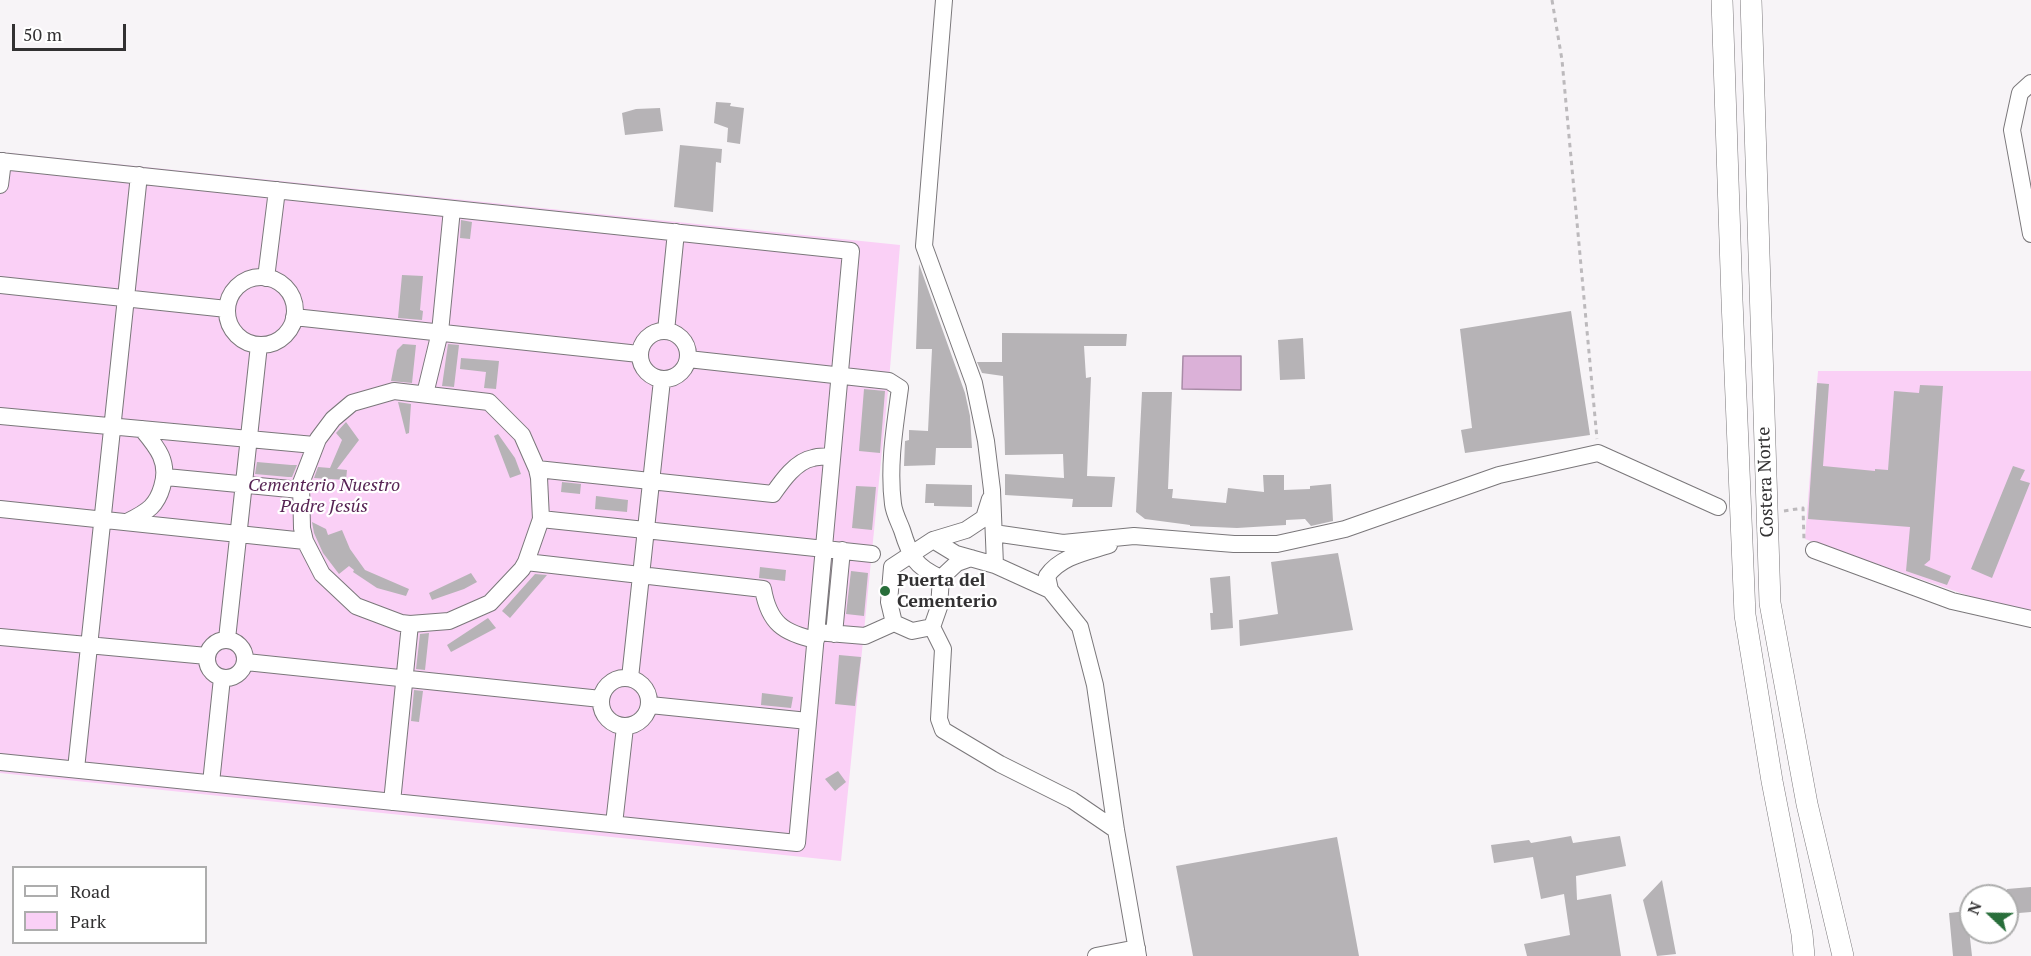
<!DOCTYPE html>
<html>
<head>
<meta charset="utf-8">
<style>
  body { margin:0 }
  #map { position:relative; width:2031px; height:956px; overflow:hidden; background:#f7f4f7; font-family:"PT Serif",serif }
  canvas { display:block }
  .legend { position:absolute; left:12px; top:866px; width:195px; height:78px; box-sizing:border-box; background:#fff; border:2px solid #adadad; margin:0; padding:8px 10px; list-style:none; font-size:18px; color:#323132 }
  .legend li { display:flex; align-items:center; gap:12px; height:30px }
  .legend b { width:30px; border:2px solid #adadad }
  .north { position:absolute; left:1959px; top:884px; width:60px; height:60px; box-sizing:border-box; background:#fff; border:2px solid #adadad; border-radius:50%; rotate:292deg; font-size:16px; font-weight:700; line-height:24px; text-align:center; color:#323132 }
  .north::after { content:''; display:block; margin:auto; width:21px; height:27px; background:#286e3a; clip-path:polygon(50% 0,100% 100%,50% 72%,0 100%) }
  .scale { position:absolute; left:12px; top:24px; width:114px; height:27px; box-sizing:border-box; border:3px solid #323132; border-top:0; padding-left:8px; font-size:18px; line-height:21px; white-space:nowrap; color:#323132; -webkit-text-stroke:4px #fff; paint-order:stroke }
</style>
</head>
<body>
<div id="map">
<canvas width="2031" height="956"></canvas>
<ul class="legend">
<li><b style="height:8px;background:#fff"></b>Road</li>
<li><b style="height:16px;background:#fad0f6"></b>Park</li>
</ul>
<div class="north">N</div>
<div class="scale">50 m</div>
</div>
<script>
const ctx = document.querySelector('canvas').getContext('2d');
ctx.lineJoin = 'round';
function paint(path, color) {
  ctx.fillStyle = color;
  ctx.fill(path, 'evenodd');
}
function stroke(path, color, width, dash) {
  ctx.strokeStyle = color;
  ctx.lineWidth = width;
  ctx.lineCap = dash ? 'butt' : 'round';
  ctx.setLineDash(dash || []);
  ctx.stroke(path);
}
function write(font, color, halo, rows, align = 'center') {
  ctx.font = font + ' "PT Serif",serif';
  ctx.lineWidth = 4.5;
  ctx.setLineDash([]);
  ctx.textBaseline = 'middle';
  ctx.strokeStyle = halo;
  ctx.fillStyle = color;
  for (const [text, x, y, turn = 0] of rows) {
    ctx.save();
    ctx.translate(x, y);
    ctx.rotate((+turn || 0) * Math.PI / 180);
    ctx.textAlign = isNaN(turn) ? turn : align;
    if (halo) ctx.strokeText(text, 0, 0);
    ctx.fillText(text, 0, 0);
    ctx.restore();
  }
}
const green = new Path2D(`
  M0,152L900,245L889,381L841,861L0,773Z
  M1818,371H2031V612L1969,596L1805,539Z`);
const water = new Path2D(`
  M1183,356H1241V390L1182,389Z`);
const building = new Path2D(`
  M716,102L731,103L730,106L744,108L740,144L727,142L728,128L714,123Z
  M660,108L663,131L625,135L622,113L636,109Z
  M680,145L722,149L721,163L716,162L713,212L674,207Z
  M461,220L472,222L470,239L460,238Z
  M919,264L965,393L970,416L972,448H936L935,465L904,466L905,441L909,440V430L928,431L932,349H916Z
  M402,275L423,276L420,310L423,311L422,320L398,318Z
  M1571,311L1590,435L1465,453L1461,430L1472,428L1460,329Z
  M1002,333L1127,334L1126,346H1084L1086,378L1091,377L1087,476L1115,477L1112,507H1072L1073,499L1005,495V474L1064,478L1063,454L1005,455L1003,376L982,373L977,362H1002Z
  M1303,338L1305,379L1280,380L1278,340Z
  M403,344L416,345L412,383L391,381L397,350Z
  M448,344L459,345L454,387L442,386Z
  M461,358L499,361L496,389L484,388L486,372L460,369Z
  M1817,383L1829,384L1823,466L1875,471V469L1888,470L1894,391L1919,393L1920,385L1943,386L1930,560L1924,565L1951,576L1947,585L1906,571L1910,527L1808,519Z
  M864,389L885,391L880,453L859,451Z
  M1142,392H1172L1168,489H1173L1172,498L1226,503L1228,488L1264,492L1263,475H1284V490L1310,489V486L1331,484L1333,521L1311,526L1305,519L1286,520V525L1237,528L1190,526V525L1145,519L1136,512Z
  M398,402L411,404L409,433L406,434Z
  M346,422L359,440L337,469L347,470L346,480L314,478L318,467L330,468L342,440L336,433Z
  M498,434L515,458L521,474L510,478L494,436Z
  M257,462L291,465H297L292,477H288L255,474Z
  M2013,466L2025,470L2020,480L2030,483L1992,578L1971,569Z
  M562,482L581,484L580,494L561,492Z
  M926,484L972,485V507L934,506V503H925Z
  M856,486L876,487L872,530L852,528Z
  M596,496L628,500L627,512L595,509Z
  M312,522L326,529L328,535L342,530L350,549L365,570L409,589L406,596L377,588L353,572L354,570L349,566L339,574L323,553L314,533Z
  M1338,553L1353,630L1240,646L1239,620L1278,614L1271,562Z
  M760,567L786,570L785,581L759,578Z
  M851,571L868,573L864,616L846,614Z
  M471,573L477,582L464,589L432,600L429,593Z
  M535,574L547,575L510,618L502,611Z
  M1230,576L1233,628L1211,630L1210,613H1213L1210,578Z
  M488,618L496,628L451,652L447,645Z
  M429,633L425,670L416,669L420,634Z
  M839,655L861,657L855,706L835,704Z
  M414,690L423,691L419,722L411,721Z
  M762,693L793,697L791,708L761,705Z
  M838,771L846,782L835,791L825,779Z
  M1571,836L1573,843L1620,836L1626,866L1576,876L1577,900L1611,894L1621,956H1527L1524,944L1570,935L1564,894L1541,899L1533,857L1494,863L1491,845L1529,840L1531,843Z
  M1337,837L1359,956H1193L1176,866Z
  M1662,880L1676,954L1657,956L1643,900Z
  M2031,887V912L2007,914V889Z
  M1967,911L1972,956H1953L1949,913Z`);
const path = new Path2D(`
  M1552,0L1562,60L1597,439
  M1784,511L1803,508L1804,540`);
const minor = new Path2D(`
  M944,0L924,246L974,383L986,441L992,490L995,565
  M2031,83L2020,93L2012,130L2031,234
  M0,161L851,251L797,843L0,762
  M0,185L3,161
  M227 311a34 34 0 1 1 68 0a34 34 0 1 1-68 0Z
  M266,278L277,190
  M0,285L227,309
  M294,317L639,354
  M640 355a24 24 0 1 1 48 0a24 24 0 1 1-48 0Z
  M666,331L676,232
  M688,359L889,381L900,388C895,426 888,465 893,504C894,513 899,522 902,530C910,556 915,567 941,578L939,607L932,627L943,649L939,719L943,730L1000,764L1072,800L1116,830
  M394,391L489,402L522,435L537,469L539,478L541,519L526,562L522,569L490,603L449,621L410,624L401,623L356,606L322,574L305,541L302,528L301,483L318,439L333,419L352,403Z
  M425,394L440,332L452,209
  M0,416L314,445
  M537,469L773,494C782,481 796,461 813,458C819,456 826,457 832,456
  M166,477L300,490
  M0,509L305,541
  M541,519L872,554
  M127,522C135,518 145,513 151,507C156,502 160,494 162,487C170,462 157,447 142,429
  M994,533L1063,543L1134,536L1234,544H1277L1345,529L1499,475L1598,453L1718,507
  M933,540L966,530L984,518L990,499
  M1814,550L1952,601L2031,619
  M526,562L763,589C769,623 783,633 816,640
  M941,578L957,563L971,558
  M1050,590L1047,576C1061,556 1087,552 1109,545
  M894,623L889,602L892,567L933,540L956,554L995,565L1050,590L1080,627L1095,685L1116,830L1138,956
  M816,632L865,636L894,623L912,631L932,627
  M834,634L842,550
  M0,637L207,656
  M227,639L259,345
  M207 659a19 19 0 1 1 38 0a19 19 0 1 1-38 0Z
  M246,662L601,699
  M601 702a24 24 0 1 1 48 0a24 24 0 1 1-48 0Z
  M630,678L662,380
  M650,705L808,721
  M76,769L139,175
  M211,783L222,678
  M392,802L410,624
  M614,824L625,727
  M1096,956L1137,948`);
const major = new Path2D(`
  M1722,0L1732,300L1745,615L1772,781L1802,934L1804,956
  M1751,0L1770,603L1807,804L1843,956`);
const markers = [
  [885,591,6,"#286e3a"]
];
const streetNames = [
  ["Costera Norte",1766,482,-92]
];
const parkNames = [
  ["Cementerio Nuestro",324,486],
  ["Padre Jesús",324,507]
];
const poiNames = [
  ["Puerta del",897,581],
  ["Cementerio",897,602]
];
paint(green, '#fad0f6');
paint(water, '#dbb1d8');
stroke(water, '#a88ba6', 1.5);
paint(building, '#b6b3b6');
stroke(minor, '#7a777a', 18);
stroke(major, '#7a777a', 22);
stroke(path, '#bcb9bc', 3, [4.5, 4.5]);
stroke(minor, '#fff', 16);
stroke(major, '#fff', 21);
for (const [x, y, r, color] of markers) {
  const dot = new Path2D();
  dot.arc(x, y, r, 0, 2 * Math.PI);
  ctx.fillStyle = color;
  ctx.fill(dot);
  stroke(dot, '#fff', 2);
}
write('18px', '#323132', '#fff', streetNames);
write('italic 18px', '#572454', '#fff', parkNames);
write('bold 18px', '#323132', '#fff', poiNames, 'left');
</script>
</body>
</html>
